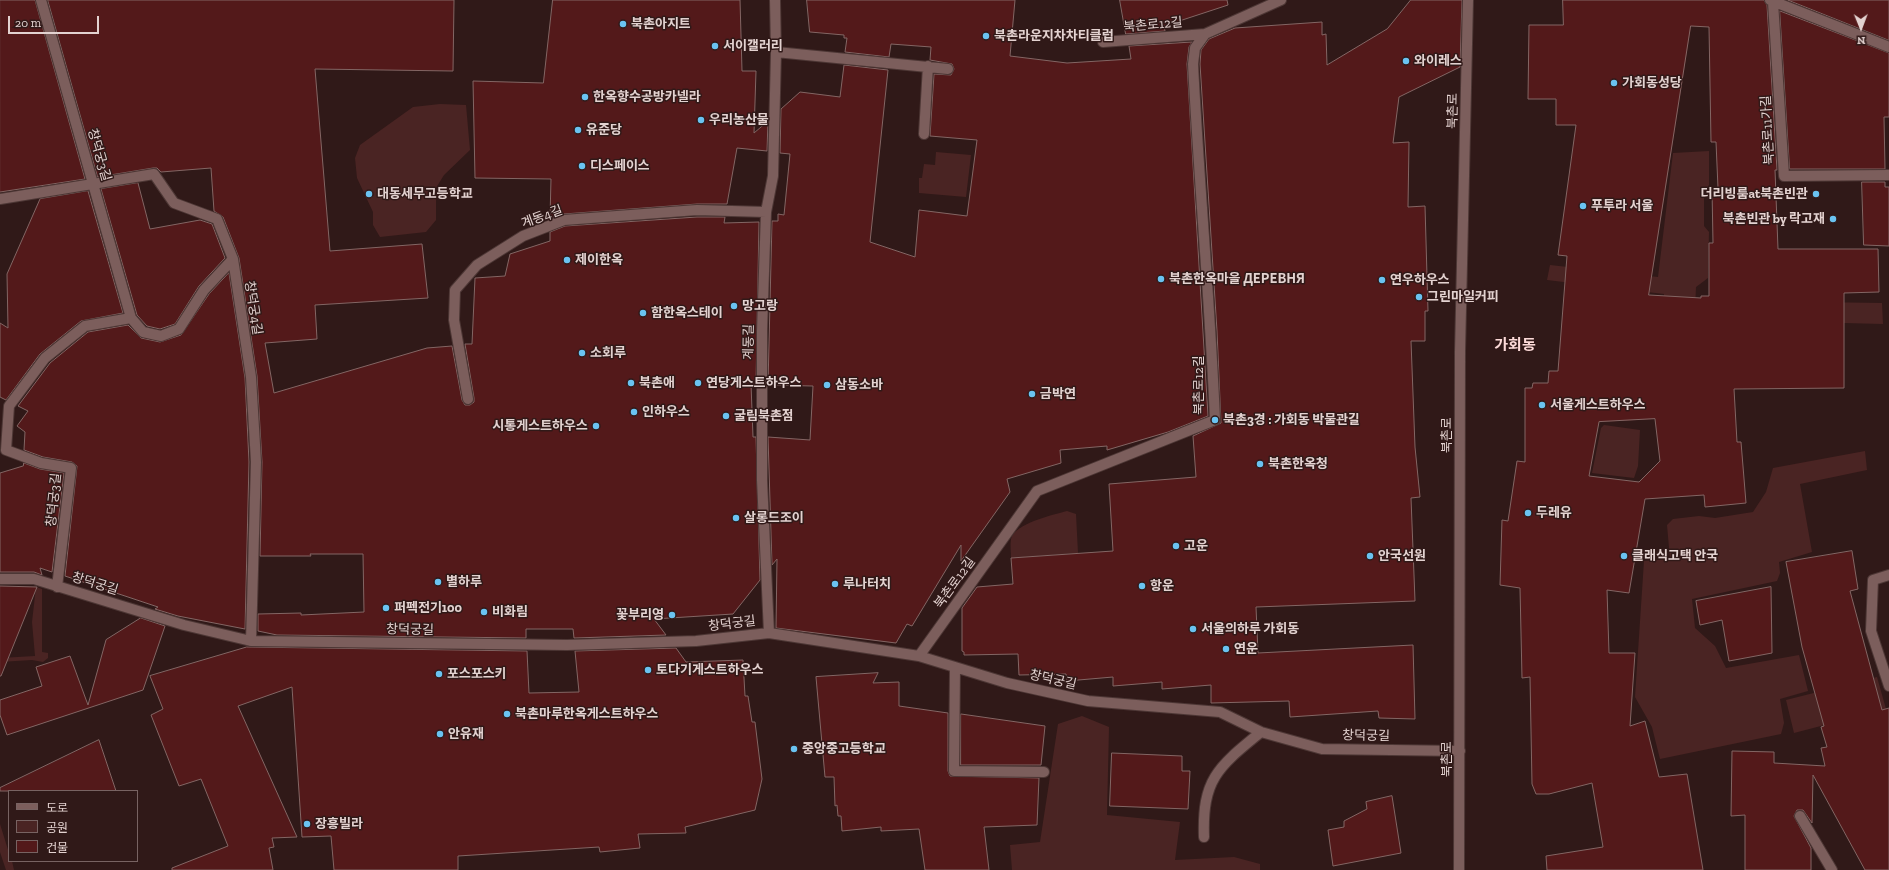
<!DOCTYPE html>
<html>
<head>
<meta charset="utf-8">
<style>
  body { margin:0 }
  #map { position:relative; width:1889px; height:870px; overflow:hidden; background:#301918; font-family:"Zilla Slab","Noto Sans KR",serif }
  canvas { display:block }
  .legend { position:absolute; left:8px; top:790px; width:130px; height:72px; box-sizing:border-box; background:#301918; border:1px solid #786362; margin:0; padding:5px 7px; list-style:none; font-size:12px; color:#e3d2d0 }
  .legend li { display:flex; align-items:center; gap:8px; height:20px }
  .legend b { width:20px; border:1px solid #786362 }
  .north { position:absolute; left:1841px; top:8px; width:40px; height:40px; -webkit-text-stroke:3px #301918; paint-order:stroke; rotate:179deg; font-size:11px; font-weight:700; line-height:16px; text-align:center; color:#e3d2d0 }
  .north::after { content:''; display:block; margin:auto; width:14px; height:18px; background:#e3d2d0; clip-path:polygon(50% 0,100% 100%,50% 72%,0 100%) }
  .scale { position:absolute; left:8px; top:16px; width:91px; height:18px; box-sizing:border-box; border:2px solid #e3d2d0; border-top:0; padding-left:5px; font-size:12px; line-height:14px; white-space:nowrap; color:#e3d2d0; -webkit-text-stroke:3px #301918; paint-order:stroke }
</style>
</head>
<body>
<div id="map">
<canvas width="1889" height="870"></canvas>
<ul class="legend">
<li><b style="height:5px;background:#7c5e5c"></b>도로</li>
<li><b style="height:11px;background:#4a2423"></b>공원</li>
<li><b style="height:11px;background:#53191a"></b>건물</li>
</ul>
<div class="north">N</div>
<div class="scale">20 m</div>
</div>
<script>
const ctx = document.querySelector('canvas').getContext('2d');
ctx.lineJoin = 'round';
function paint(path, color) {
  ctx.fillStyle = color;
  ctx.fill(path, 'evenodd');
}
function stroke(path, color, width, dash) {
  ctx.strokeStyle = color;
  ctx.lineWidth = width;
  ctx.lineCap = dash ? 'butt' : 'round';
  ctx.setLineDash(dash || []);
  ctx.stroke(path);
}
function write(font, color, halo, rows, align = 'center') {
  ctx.font = font + ' "Zilla Slab","Noto Sans KR",serif';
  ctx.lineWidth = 3;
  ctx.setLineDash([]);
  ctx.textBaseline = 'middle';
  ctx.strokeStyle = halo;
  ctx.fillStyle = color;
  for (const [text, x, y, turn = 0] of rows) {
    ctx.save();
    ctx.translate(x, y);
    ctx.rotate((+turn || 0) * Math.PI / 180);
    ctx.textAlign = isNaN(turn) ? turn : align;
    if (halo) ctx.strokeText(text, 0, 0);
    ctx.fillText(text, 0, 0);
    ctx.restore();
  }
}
const green = new Path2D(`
  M440,104L466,105L470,150L444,175L436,188V220L426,232L380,237L373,225V212L357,178L355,158L360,145L413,107Z
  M1709,151V185L1704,192V226L1709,232L1708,278L1696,287L1693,356L1661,359L1664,294L1547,280L1550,265L1658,277L1673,153Z
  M936,152L971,155L966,197L919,193V178H922L924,164L935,165Z
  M1748,301L1882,303L1883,324L1844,323Z
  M1604,425L1640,430L1638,466L1634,478L1592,473L1601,428Z
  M1865,451L1867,470L1800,484L1812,552L1779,562L1780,573L1777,581L1692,599L1695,628L1715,646L1726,668L1799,655L1808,691L1780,699L1784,723L1781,734L1660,759L1652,727L1635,697L1644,561L1670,559L1667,525L1673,519L1699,516L1715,518L1753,512L1766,492L1773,468Z
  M1067,511L1076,514L1078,553L1011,558C1011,552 1010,545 1011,539C1015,523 1053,515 1067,511Z
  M36,587L42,589V652L48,653V658L43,662L32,660L0,662V658L35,656L32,622Z
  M1877,677L1886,709L1794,733L1786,700Z
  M1082,716L1109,727L1107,815L1180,822L1175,860L1234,857L1260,864V870H1012L1010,845L1040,842L1058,724Z
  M0,824L9,853V861H12L14,870H6L0,852Z`);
const building = new Path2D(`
  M0,0H35L85,179L0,192Z
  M48,0H454L453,71L315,69L330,251L422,244L428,298L315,305L317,339L265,343L274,393L427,348L452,346L462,400L465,405H470L474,402V398L465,344H472L475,278L505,276L510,254L550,241V232L565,226L697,217H725L724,223L759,222L756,384H751L753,437H756L760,580L733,614L654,619L666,635L574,638L573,629H526V638L277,635L258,631V614L301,613V615L364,612L363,554H310L311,556H260L262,462L257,376L239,258L223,217L214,211L211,168L161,172L157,168H153L98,177Z
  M553,0H740L742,71H756L754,133L768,121L767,151L737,148L727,204H697L564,214L550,218L551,179L475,178L473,81L543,83Z
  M807,0H1015L1010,56L1067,63L1131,59L1129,46L1192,42L1189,47L1187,64L1208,416L1168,432L1107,450V446L1060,450L1061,463L1007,479L1010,492L961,561V545L912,626L907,624L896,643L776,628L777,559L772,565L768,437L810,440L813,386L768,385L772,221H778V214L784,215L790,154L780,153L781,109L800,92L840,97L844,65L888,70L870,242L915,257L919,210L967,216L977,140L930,136L934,74L951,75L954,69L952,64L930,60L931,47L891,44L889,57L845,52L847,38H844V35L810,32Z
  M1120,0H1227L1228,5L1164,26L1165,31L1126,34Z
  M1411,0H1462L1460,67L1399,97L1393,143L1409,142L1408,207L1425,206L1428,311H1425V341H1411L1415,447L1420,497L1411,498L1415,601L1256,607L1258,653L1413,645L1415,719L1379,718L1378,711L1290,717L1289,701L1211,703V685L1162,689V682L1113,686V677L1067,681L1066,674L1019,675L1018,654L964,655V652L962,651V608L977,587L1013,584L1011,558L1113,551L1109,484L1196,477L1193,436L1221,423L1217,331L1200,64L1201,50L1209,39L1235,28L1322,22V35L1326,34L1327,65L1387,29Z
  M1563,0H1764L1767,5L1777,170H1775L1778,249H1878L1879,292L1844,293V388L1734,389L1737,442H1741L1746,503L1705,507L1704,495L1645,499L1629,593L1607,590L1609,653H1635L1630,726L1645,721L1659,777L1687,774L1703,870H1547L1546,856L1603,847L1592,783L1549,794H1536L1532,784L1530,677L1522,678L1520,588L1500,585L1502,520L1508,521L1517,461L1525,462V388H1532L1533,383H1548L1549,371H1558L1567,256L1558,255L1576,125H1556V99H1528L1529,25H1563ZM1691,26L1709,27L1711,142H1716L1718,188L1712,189L1713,243H1709V296H1701V298L1649,295ZM1655,419L1660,461L1639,482L1589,476L1599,422Z
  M1788,0H1889V40Z
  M1780,11L1889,53V117H1884L1885,169H1790Z
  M1862,182H1885V187H1889V246L1864,245Z
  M138,183L150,229L200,220L212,224L225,258L199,286L175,324L160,329L147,326L137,315L101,189Z
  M88,191L123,313L81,321L40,354L6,400L0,397V323L8,328L7,274L40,199Z
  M229,273L245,378L249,462L245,629L178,616L155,609L158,607L65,576L77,466L72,462L43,457L24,450L25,432L17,426L28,411L18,406L50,363L88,332L128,325L141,338L160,342L181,335L209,294Z
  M24,463L40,469L64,473L52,572L40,568L42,575L34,572H0V473L23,466Z
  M1852,551L1858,589L1850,591L1882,710L1889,708V870H1865L1813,775L1812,823L1803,810H1797L1794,816L1811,848V870H1745V815L1731,816L1732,751L1774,752V763L1825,766L1821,748L1827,747L1821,727L1824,726L1802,647L1786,562Z
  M0,586L37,587L1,676H0Z
  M1771,587L1772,653L1729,661L1722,620L1700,625L1696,601Z
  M141,618L165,626L143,690L7,735L0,715V700L42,686L36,667L70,656L88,705L106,640Z
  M247,647L527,651L529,693L579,692L575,651L676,648L686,662L743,660L745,696H748L752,722H755L762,779L755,810L685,827L686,833L638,834L640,848L600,852L599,847L458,856V870H334L331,836L302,837L292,687L238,706L297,837L272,838L274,847L269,848L273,870H172V868L228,846L201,779L179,786L151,715L163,709L150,676Z
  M878,673L873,683L899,682V706L948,713V771L950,776L1039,778L1037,825L984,827L989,870H925L919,829L881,831V827L842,831L841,816H838L837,805L835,806L834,777H825L816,677Z
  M961,714L1045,726L1041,765H961Z
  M99,740L116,791H0V788Z
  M1112,753L1182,756V771H1190L1188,809L1110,806Z
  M1392,796L1401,853L1333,866L1328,830L1344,827V821L1367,809L1366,802Z`);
const minor = new Path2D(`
  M41,0L131,318L85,326L45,358L9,406L6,450L41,463L71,468L57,587
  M1770,0L1889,47
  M1773,2L1784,176L1889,175
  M1103,42L1205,34
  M776,52L948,69
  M924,134L928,66
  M0,199L154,174L174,203L217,219L233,259L251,377L256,462L251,641
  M131,318L143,332L161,336L179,329L204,290L233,259
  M468,399L454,320L455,290L477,265L523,236L564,220L697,210L766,212
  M1889,575L1873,580L1871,631L1889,686
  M0,579H34L184,625L251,641L567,645L696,641L769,633L919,656L1007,683L1088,701L1220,712L1261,732L1322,749L1460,751
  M769,633L762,480V331L766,212L773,176L776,52L775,0
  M919,656L1037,491L1215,420C1210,301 1199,183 1193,64L1195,48L1205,34L1281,0
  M955,667L954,771L1044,772
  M1800,816L1832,870
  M1204,837C1202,779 1218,767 1261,732
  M1459,870L1460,352L1468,0`);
const markers = [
  [623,24,4,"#6ac3f1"],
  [986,36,4,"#6ac3f1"],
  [715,46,4,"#6ac3f1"],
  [1406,61,4,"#6ac3f1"],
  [1614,83,4,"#6ac3f1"],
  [585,97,4,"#6ac3f1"],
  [701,120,4,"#6ac3f1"],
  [578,130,4,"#6ac3f1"],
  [582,166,4,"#6ac3f1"],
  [369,194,4,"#6ac3f1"],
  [1816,194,4,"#6ac3f1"],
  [1583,206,4,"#6ac3f1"],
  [1833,219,4,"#6ac3f1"],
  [567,260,4,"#6ac3f1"],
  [1161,279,4,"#6ac3f1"],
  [1382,280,4,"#6ac3f1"],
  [1419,297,4,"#6ac3f1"],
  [734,306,4,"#6ac3f1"],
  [643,313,4,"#6ac3f1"],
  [582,353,4,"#6ac3f1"],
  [631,383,4,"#6ac3f1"],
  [698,383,4,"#6ac3f1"],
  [827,385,4,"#6ac3f1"],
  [1032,394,4,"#6ac3f1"],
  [1542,405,4,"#6ac3f1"],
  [634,412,4,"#6ac3f1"],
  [726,416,4,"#6ac3f1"],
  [1215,420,4,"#6ac3f1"],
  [596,426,4,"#6ac3f1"],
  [1260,464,4,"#6ac3f1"],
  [1528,513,4,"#6ac3f1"],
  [736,518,4,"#6ac3f1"],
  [1176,546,4,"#6ac3f1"],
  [1370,556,4,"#6ac3f1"],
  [1624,556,4,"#6ac3f1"],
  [438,582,4,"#6ac3f1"],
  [835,584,4,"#6ac3f1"],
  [1142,586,4,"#6ac3f1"],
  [386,608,4,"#6ac3f1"],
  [484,612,4,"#6ac3f1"],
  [672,615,4,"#6ac3f1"],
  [1193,629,4,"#6ac3f1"],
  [1226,649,4,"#6ac3f1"],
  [648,670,4,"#6ac3f1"],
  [439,674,4,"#6ac3f1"],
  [507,714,4,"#6ac3f1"],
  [440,734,4,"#6ac3f1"],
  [794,749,4,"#6ac3f1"],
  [307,824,4,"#6ac3f1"]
];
const poiNames = [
  ["북촌아지트",631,24],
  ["북촌라운지차차티클럽",994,36],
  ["서이갤러리",723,46],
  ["와이레스",1414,61],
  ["가회동성당",1622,83],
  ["한옥향수공방카넬라",593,97],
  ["우리농산물",709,120],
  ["유준당",586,130],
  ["디스페이스",590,166],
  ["대동세무고등학교",377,194],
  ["더리빙룸at북촌빈관",1808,194,"right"],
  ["푸투라 서울",1591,206],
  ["북촌빈관 by 락고재",1825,219,"right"],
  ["제이한옥",575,260],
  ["북촌한옥마을 ДЕРЕВНЯ",1169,279],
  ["연우하우스",1390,280],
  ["그린마일커피",1427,297],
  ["망고랑",742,306],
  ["함한옥스테이",651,313],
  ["소회루",590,353],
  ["북촌애",639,383],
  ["연당게스트하우스",706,383],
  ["삼동소바",835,385],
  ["금박연",1040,394],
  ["서울게스트하우스",1550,405],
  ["인하우스",642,412],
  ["굴림북촌점",734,416],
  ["북촌3경 : 가회동 박물관길",1223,420],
  ["시통게스트하우스",588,426,"right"],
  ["북촌한옥청",1268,464],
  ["두레유",1536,513],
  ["살롱드조이",744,518],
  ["고운",1184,546],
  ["안국선원",1378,556],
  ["클래식고택 안국",1632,556],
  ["별하루",446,582],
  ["루나터치",843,584],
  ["항운",1150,586],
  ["퍼펙전기100",394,608],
  ["비화림",492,612],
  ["꽃부리영",664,615,"right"],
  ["서울의하루 가회동",1201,629],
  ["연운",1234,649],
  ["토다기게스트하우스",656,670],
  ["포스포스키",447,674],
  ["북촌마루한옥게스트하우스",515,714],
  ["안유재",448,734],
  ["중앙중고등학교",802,749],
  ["장흥빌라",315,824]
];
const streetNames = [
  ["북촌로12길",1153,25,-5],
  ["북촌로",1453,111,-89],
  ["북촌로11가길",1768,130,-93],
  ["창덕궁3길",99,155,74],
  ["계동4길",542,217,-20],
  ["창덕궁4길",253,308,81],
  ["계동길",749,342,-89],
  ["북촌로12길",1199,385,-90],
  ["북촌로",1447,435,-90],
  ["창덕궁3길",54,500,-84],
  ["북촌로12길",955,583,-54],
  ["창덕궁길",95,584,17],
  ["창덕궁길",732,624,-7],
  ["창덕궁길",410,630,1],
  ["창덕궁길",1053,680,13],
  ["창덕궁길",1366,736,1],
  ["북촌로",1447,759,-90]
];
const quarterNames = [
  ["가회동",1515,346]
];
paint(green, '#4a2423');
paint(building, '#53191a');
stroke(building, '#836664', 1);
stroke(minor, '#4d3735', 12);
stroke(minor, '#7c5e5c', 10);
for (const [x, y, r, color] of markers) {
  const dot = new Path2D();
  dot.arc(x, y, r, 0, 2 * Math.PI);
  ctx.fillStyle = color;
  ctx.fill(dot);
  stroke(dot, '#301918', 1.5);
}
write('bold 13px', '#e3d2d0', '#301918', poiNames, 'left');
write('13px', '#e3d2d0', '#301918', streetNames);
write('bold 15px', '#fcdad8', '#301918', quarterNames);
</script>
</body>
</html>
